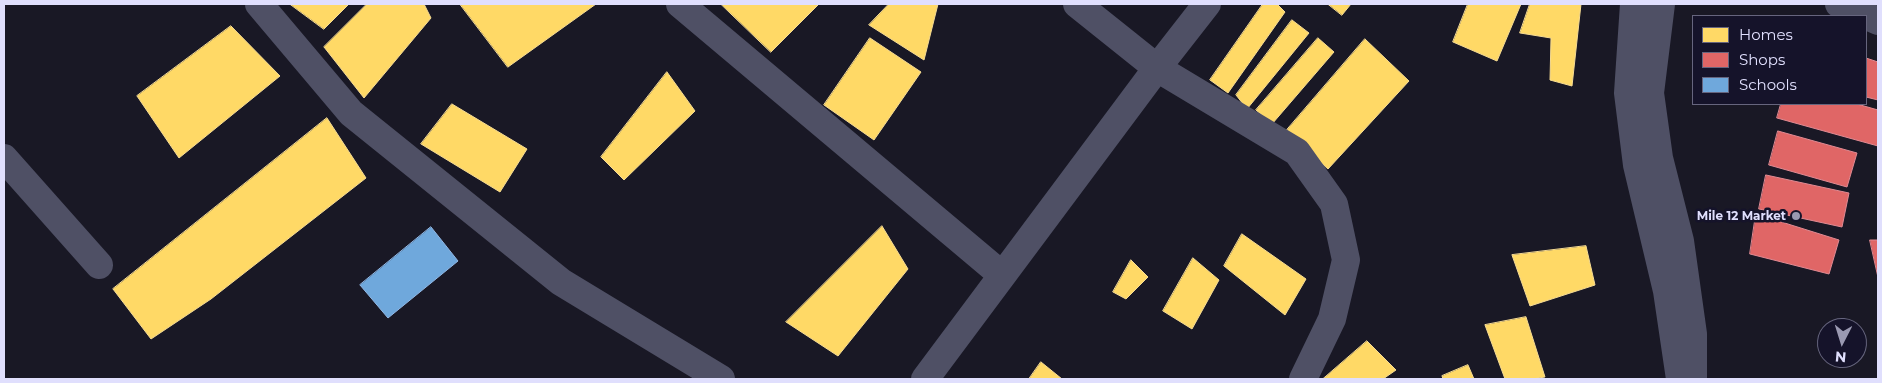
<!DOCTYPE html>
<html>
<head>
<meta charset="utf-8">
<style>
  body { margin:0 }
  #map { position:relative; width:1882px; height:383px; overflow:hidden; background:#191825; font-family:Montserrat,sans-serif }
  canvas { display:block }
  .frame { position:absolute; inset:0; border:5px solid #e0dffd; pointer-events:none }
  .legend { position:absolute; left:1692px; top:15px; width:175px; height:90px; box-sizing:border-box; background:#15132a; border:1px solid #66657e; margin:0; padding:6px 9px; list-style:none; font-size:15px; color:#e0dffd }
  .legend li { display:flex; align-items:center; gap:10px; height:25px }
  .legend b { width:25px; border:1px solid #66657e }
  .north { position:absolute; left:1817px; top:318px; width:50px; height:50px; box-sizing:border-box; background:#15132a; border:1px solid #66657e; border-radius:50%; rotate:185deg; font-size:14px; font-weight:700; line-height:20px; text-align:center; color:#e0dffd }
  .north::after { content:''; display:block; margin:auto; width:18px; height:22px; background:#9a99b1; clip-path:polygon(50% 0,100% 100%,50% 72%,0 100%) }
</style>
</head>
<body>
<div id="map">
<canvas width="1882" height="383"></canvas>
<div class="frame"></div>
<ul class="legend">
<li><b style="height:14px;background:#ffd966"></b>Homes</li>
<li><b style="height:14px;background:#e06666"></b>Shops</li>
<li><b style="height:14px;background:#6fa8dc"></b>Schools</li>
</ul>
<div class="north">N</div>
</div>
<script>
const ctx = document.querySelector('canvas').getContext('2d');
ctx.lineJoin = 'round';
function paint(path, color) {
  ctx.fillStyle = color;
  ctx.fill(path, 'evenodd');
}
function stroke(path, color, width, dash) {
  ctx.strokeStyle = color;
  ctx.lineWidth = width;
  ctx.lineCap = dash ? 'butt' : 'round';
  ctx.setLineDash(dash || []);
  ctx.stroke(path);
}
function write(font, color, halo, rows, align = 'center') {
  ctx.font = font + ' Montserrat,sans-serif';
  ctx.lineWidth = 5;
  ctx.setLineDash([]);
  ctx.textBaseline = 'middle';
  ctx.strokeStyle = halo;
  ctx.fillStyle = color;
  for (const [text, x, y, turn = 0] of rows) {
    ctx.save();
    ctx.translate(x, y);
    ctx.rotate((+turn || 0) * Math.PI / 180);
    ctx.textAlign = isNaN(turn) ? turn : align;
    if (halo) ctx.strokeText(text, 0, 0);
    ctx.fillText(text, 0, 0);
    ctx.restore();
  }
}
const homes = new Path2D(`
  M290,4H349L324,29Z
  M367,4H424L431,18L364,98L324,47Z
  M460,4H596L508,67Z
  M721,4H819L771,52Z
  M889,4H938L924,60L869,25Z
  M1263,4H1277L1285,12L1228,93L1210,80Z
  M1328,4H1351L1342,15Z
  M1468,4H1521L1497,61L1453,42Z
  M1530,4H1581L1572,86L1550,80L1551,38L1520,33Z
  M1292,20L1309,33L1247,109L1236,95Z
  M231,26L280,76L179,158L137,96Z
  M870,38L921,72L874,140L824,105Z
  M1318,38L1334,52L1272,124L1256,110Z
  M1365,39L1409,81L1328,169L1286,131Z
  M667,72L695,111L624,180L601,157Z
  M452,104L527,149L500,192L421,144Z
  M327,118L366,178L211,299L151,339L113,289Z
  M882,226L908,269L838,356L786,322Z
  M1242,234L1306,279L1285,315L1224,266Z
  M1586,246L1595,285L1530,306L1512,255Z
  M1193,258L1219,280L1192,329L1163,311Z
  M1131,260L1148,277L1126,299L1113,292Z
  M1526,317L1545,377L1532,379H1505L1485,325Z
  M1367,341L1396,370L1383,379H1323Z
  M1041,362L1062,379H1029Z
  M1468,365L1474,379H1443L1442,376Z`);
const shops = new Path2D(`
  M1866,58L1878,62V100L1866,97Z
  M1781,104H1857L1878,110V146L1777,118Z
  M1778,131L1857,153L1847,187L1769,165Z
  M1766,175L1849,193L1842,227L1759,209Z
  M1756,214L1839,240L1829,274L1750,254Z
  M1870,240H1878V277Z`);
const schools = new Path2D(`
  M431,227L458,261L388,318L360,285Z`);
const minor = new Path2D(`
  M259,4L351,113L561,282L721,379
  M680,4L1002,275
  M1077,4L1157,68L1297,152L1334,204L1346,260L1332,319L1303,379
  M1634,4L1628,93L1637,165L1667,291L1680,379
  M1661,4L1650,93L1659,158L1680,241L1693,334V378
  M1839,4L1878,21
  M4,158L99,265
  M925,379L1157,68L1207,4`);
const markers = [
  [1796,216,5,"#9a99b1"]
];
const poiNames = [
  ["Mile 12 Market",1786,216]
];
paint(homes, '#ffd966');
stroke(homes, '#f6db93', 1);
paint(shops, '#e06666');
stroke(shops, '#e08a93', 1);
paint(schools, '#6fa8dc');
stroke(schools, '#91b8e6', 1);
stroke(minor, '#4f5065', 28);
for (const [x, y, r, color] of markers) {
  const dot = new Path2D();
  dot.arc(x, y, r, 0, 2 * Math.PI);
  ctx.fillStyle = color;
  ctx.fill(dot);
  stroke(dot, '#15132a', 2);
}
write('bold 12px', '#e0dffd', '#15132a', poiNames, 'right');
</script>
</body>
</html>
